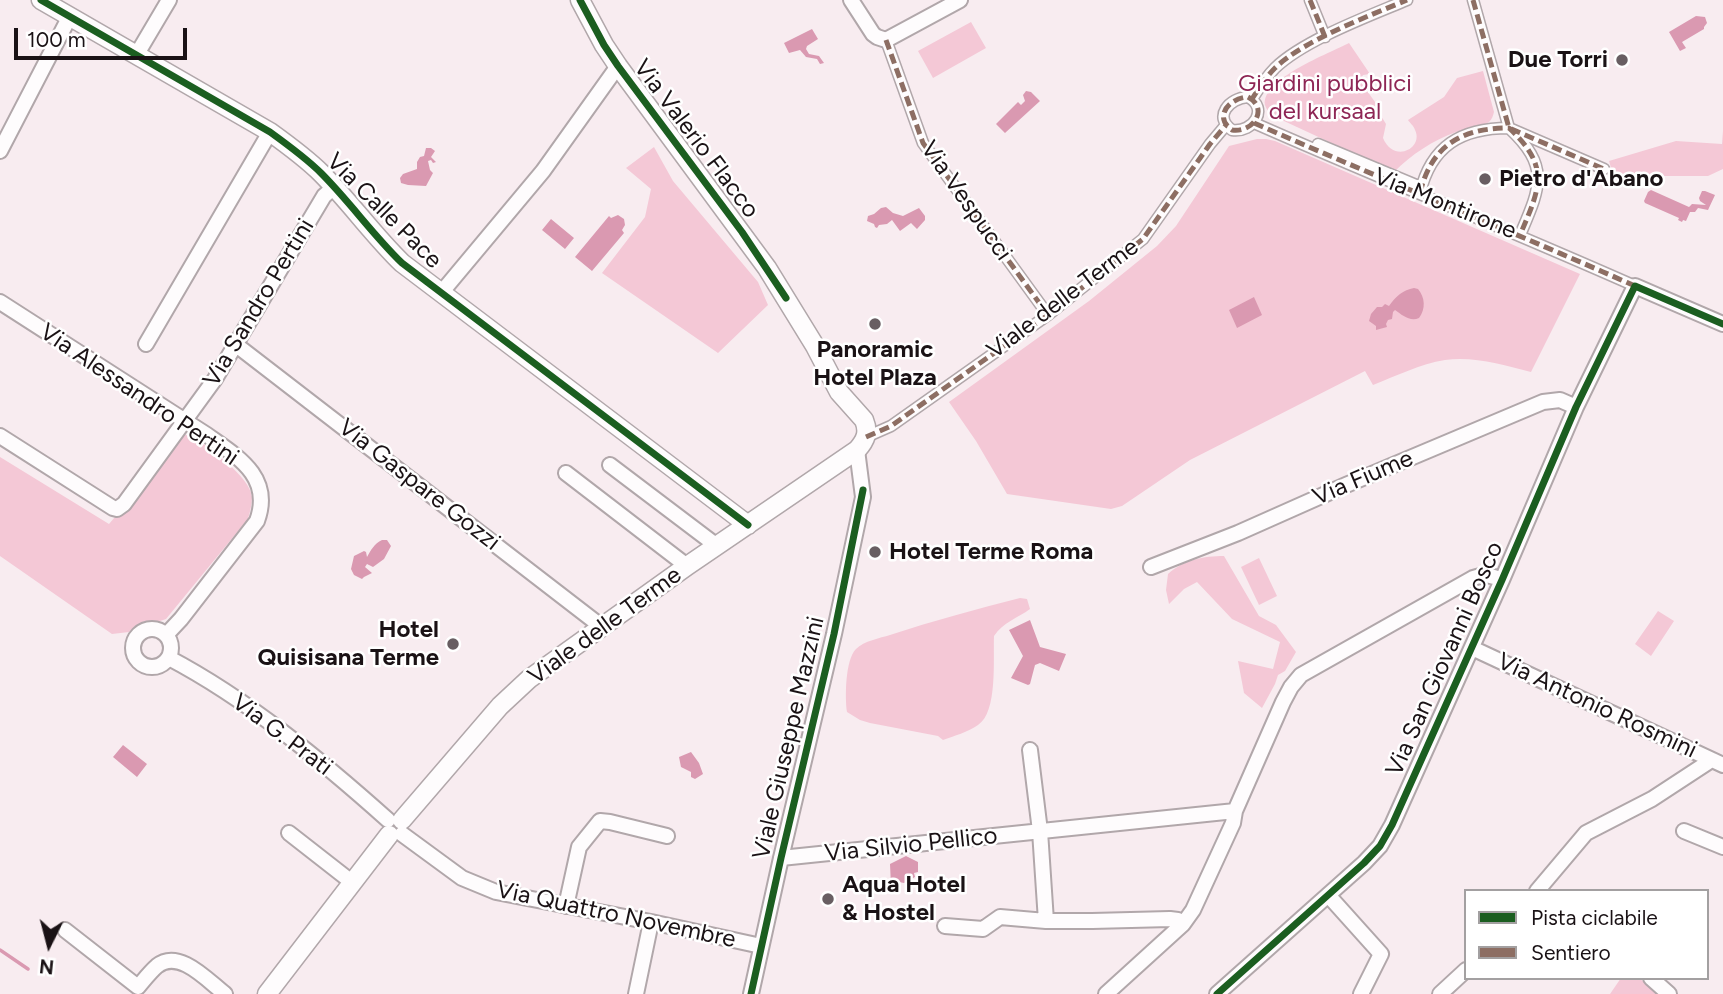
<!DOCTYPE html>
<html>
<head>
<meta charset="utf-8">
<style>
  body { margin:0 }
  #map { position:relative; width:1723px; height:994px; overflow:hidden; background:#f8ecf0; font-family:Figtree,sans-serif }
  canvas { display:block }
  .legend { position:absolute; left:1464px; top:889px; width:245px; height:91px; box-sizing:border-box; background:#fff; border:2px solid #a3a0a1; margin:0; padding:9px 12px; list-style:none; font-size:21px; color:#1a1215 }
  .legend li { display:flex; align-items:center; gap:14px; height:35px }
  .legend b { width:35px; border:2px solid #a3a0a1 }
  .north { position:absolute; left:14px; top:910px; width:70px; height:70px; -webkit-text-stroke:5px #fff; paint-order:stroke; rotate:186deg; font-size:19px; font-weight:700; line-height:28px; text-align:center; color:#1a1215 }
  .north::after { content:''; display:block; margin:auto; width:24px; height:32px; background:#1a1215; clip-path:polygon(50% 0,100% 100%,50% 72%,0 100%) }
  .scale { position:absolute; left:14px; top:28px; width:173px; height:32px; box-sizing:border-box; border:4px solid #1a1215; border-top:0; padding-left:9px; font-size:21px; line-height:24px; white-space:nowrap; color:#1a1215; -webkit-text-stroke:5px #fff; paint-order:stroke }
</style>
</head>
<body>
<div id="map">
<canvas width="1723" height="994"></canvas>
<ul class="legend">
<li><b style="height:9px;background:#1b5e20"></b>Pista ciclabile</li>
<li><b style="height:9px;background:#8d6e63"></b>Sentiero</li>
</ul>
<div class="north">N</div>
<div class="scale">100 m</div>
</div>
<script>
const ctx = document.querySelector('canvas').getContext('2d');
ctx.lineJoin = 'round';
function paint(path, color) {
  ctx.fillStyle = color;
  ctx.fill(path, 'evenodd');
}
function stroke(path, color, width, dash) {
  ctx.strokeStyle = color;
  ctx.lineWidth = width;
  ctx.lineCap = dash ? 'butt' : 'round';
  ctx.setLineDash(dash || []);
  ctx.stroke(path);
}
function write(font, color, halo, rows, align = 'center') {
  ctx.font = font + ' Figtree,sans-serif';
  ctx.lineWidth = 5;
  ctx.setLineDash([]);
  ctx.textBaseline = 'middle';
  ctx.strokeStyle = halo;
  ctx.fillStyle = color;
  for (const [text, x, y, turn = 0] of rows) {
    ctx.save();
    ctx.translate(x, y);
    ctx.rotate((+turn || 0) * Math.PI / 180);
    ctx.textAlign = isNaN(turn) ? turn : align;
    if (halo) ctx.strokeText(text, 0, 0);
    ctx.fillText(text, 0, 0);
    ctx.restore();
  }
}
const green = new Path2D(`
  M971,22L986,48L933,78L918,51Z
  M1349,43L1370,74L1363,75L1360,81L1380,109L1378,111L1386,124L1383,138C1394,164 1424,148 1415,130C1414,126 1410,123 1408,120L1444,97L1457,78L1483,71L1494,112C1493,116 1492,119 1489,122C1482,127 1464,129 1456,132C1432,141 1412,154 1394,172L1271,115C1269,112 1266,109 1265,105C1261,79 1330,53 1349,43Z
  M1723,131V169L1708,176H1643L1616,184L1609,161L1676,141L1722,144Z
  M1257,139H1266L1275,141L1580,274L1531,372C1503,365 1474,356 1445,360C1420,364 1396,376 1373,385L1365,371L1190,460L1122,506L1111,509L1007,494L976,441L949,402L1089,301L1157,246L1176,226L1229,146Z
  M654,147L673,181L758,282L768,305L718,353L602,273L645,217L651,189L626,168Z
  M185,435L194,436C209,449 250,476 252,497C252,504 250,512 248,519L166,619L157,622L145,621L135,626L129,632L112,634L0,556V457L109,524Z
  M1224,556L1259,616L1276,625L1296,652L1285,671L1278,675L1275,684L1262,708L1244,693L1238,661L1273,669L1280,642L1232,619L1197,582L1184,589L1169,604L1166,590L1168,574C1183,560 1204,556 1224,556Z
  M1259,558L1277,596L1259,605L1241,567Z
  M1020,598L1027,599L1030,609C1018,618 1003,622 994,636C993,659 998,712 978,725C968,732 954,736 943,740L938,736L870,723L860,720L847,712C845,698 845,660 856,649C864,641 880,638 890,635C933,621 976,609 1020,598Z
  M1658,611L1674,621L1651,656L1635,644Z
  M1621,978H1639L1658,994H1610Z`);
const water = new Path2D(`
  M1696,16L1705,17L1707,23L1704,27V29L1682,42L1686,48L1680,51L1669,32Z
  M812,29L818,39L807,46L806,49L809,54L819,56L824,63L820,64L817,59L806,57L800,50L789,53L784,43Z
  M1026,91L1031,92L1040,101L1005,133L996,124L1018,102L1021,105L1025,101L1023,95Z
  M426,148H431L435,151L431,157L436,162L433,163L431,160L428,161L430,170L433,173L426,186L408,185L401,183L400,178L403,174L417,169V162L420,157L424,156Z
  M1651,190L1689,207L1692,204L1706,205L1700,201L1699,198L1702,191H1705L1715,195L1708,210L1698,208L1695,212H1690L1686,221L1683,220L1682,222L1678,220L1679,218L1645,203L1644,201L1648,192Z
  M886,207L893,213L903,216L919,208L925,216V220L917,229L911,223L900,231L892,220L887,224L879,225L877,228L875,227L874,224L867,221L868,216L874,214L881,208Z
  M618,215L624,219L625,225L622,230L624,233L592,271L575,257L609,216L611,218Z
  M551,219L574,238L565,249L542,230Z
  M1414,288L1418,289C1425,297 1426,309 1419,318C1410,322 1402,315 1395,310L1393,312L1392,319L1388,320L1386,324L1387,327L1376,330V326L1369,321L1371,314L1377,307H1382L1385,304L1389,306C1396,296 1403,290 1414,288Z
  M1254,297L1262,315L1237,328L1229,310Z
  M382,540H387L391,546L384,559L373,567L367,564L365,567L372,573L364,577L362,579L354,575L351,569L354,556L364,551L366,552L367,557C371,550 374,544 382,540Z
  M1030,620L1040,647L1066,654L1059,671L1040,663L1035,665L1030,684L1028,685L1011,678L1023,656L1009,630Z
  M123,745L147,764L137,777L113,757Z
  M691,752L699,763L703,774L695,779L691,777V772L681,767L679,757Z
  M906,856L918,862V872L914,873L915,877L904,883L899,882L891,886L890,864Z`);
const stream = new Path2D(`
  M0,950L28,969`);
const pedestrian = new Path2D(`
  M1310,0L1325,37
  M1473,0L1509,128L1604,169
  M886,40L923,143L1048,315
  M1248,97C1269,108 1254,133 1232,130C1213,117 1229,98 1248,97Z
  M1252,99C1259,88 1266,77 1275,68C1304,40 1369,16 1407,0
  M1254,123C1381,179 1509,230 1635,286
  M1318,144L1421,187
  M1420,193C1431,146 1461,128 1509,128C1551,167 1540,188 1520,235
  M866,437L891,426L1048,315L1143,239L1210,144L1226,125`);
const minor = new Path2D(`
  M851,0L873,34L877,37L886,40L960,0
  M137,54L169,0
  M0,151L70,16
  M441,293L543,171L618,66
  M0,302L207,435C238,457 273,477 257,521L181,619L166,635
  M146,344L270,132
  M235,344L602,627
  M0,436L113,508L117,509L124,504L215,379L324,196L334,187
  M610,465L717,546
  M566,473L687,566
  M1151,567L1238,533L1346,485L1543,402L1560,400L1576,407
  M133 648a19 19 0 1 1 38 0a19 19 0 1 1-38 0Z
  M1472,648L1723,765
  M169,658C247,699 322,761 388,820
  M1030,750L1040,831L1046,921
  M1684,831L1723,847
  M289,833L353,883
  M402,834L462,878L496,892L651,922L761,946
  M781,858L1235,811
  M1537,891L1586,833L1652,799L1707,763L1709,759
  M1328,895L1381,954L1361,994
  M566,906L579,847L600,821L610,822L667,836
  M945,926L983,929L1000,917L1046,921H1092L1170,919L1178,920L1183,924
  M65,930L138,987C144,980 150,972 157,966C179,948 208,981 225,994
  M1651,978L1669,994
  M636,994L651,922
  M751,994L781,858L834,634L863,497L857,450
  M1106,994L1183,924L1193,910L1233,823L1235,811L1283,702L1291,687L1301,675L1473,578C1484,574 1491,575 1502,580
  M1217,994L1364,863L1380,846L1392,825L1502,580L1576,407L1635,286L1723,324
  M1440,994L1466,970`);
const tertiary = new Path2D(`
  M41,0L270,132C288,145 306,158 321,173C350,202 373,235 402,263L748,525
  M402,820L500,706L529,679L687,566L857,450C866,440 869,432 864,420L839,392L815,346L767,268L618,66L604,45L580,0
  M267,994L389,835`);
const quiet = new Path2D(`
  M1310,0L1325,37
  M1473,0L1509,128L1604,169
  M886,40L923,143L1048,315
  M1248,97C1269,108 1254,133 1232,130C1213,117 1229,98 1248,97Z
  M1252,99C1259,88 1266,77 1275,68C1304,40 1369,16 1407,0
  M1254,123C1381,179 1509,230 1635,286
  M1420,193C1431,146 1461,128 1509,128C1551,167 1540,188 1520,235
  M866,437L891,426L1048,315L1143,239L1210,144L1226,125`);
const cycleway = new Path2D(`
  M41,0L270,132C288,145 306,158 321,173C350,202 373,235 402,263L748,525
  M580,0L604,45L618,66L742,232L786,298
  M751,994L781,858L834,634L863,490
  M1217,994L1364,863L1380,846L1392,825L1502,580L1576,407L1635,286L1723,324`);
const markers = [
  [1622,60,7,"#685e62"],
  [1485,179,7,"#685e62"],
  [875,324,7,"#685e62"],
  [875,552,7,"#685e62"],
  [453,644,7,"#685e62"],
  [828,899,7,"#685e62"]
];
const poiNames = [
  ["Due Torri",1608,60,"right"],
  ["Pietro d'Abano",1499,179],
  ["Panoramic",875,350,"center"],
  ["Hotel Plaza",875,378,"center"],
  ["Hotel Terme Roma",889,552],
  ["Hotel",439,630,"right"],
  ["Quisisana Terme",439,658,"right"],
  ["Aqua Hotel",842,885],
  ["& Hostel",842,913]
];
const parkNames = [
  ["Giardini pubblici",1325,84],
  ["del kursaal",1325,112]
];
const streetNames = [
  ["Via Valerio Flacco",696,139,53],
  ["Via Vespucci",966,201,55],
  ["Via Montirone",1445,204,22],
  ["Via Calle Pace",384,211,45],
  ["Viale delle Terme",1063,299,-37],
  ["Via Sandro Pertini",259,303,-59],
  ["Via Alessandro Pertini",139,395,34],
  ["Via Fiume",1363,478,-23],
  ["Via Gaspare Gozzi",419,485,38],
  ["Viale delle Terme",605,626,-36],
  ["Via San Giovanni Bosco",1445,659,-66],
  ["Via Antonio Rosmini",1597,706,25],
  ["Via G. Prati",282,735,37],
  ["Viale Giuseppe Mazzini",789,738,-77],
  ["Via Silvio Pellico",911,845,-6],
  ["Via Quattro Novembre",616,915,12]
];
paint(green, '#f4c8d6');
paint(water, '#da99b1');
stroke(stream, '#da99b1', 3.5);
stroke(pedestrian, '#b1a7aa', 13);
stroke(minor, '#b1a7aa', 18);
stroke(tertiary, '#b1a7aa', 21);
stroke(pedestrian, '#fefcfd', 10);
stroke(minor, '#fefcfd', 14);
stroke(tertiary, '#fefcfd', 18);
stroke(quiet, '#8d6e63', 5, [10, 5]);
stroke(cycleway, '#1b5e20', 7);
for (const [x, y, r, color] of markers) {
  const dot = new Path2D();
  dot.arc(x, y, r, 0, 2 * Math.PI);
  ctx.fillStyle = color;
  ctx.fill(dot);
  stroke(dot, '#fff', 2.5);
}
write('bold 24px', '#1a1215', '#fff', poiNames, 'left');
write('24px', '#8e2655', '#fff', parkNames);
write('24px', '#1a1215', '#fff', streetNames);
</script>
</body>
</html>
